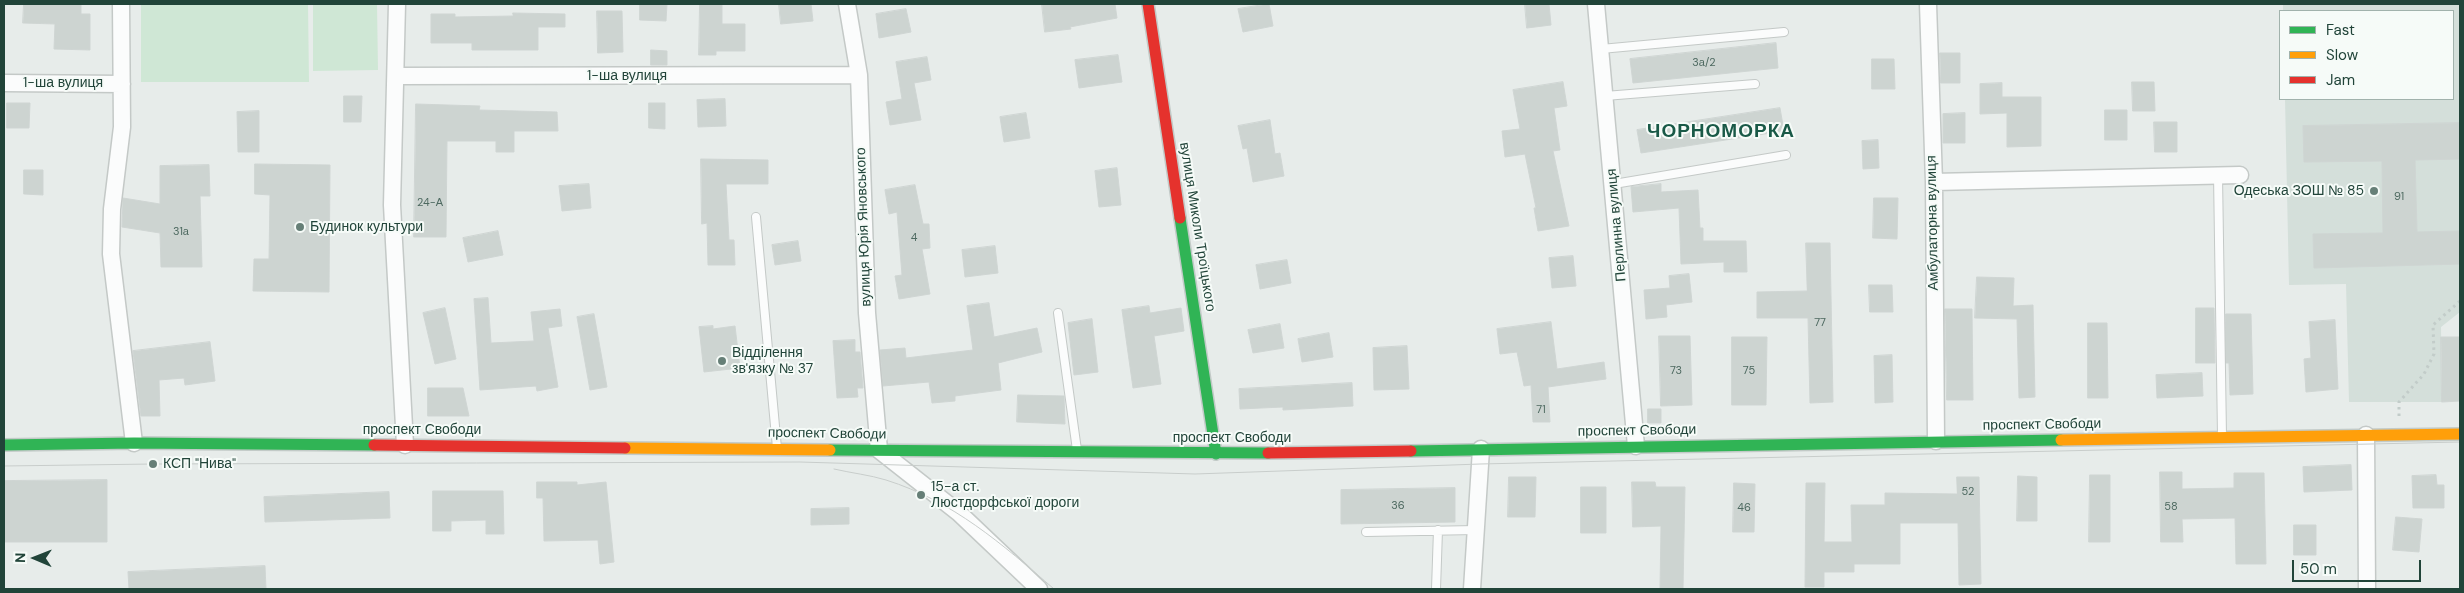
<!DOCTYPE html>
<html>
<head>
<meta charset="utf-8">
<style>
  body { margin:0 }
  #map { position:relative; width:2464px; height:593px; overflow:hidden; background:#e7ecea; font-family:"DM Sans",sans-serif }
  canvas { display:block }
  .frame { position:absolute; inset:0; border:5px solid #214439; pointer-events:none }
  .legend { position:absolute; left:2279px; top:10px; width:175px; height:90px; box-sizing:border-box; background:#f6fbf8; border:1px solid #a1b2ac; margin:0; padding:6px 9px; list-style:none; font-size:15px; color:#214439 }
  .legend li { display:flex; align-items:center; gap:10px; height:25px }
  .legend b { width:25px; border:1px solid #a1b2ac }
  .north { position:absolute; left:10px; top:533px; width:50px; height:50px; -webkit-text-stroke:4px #f6fbf8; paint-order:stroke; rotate:271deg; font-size:14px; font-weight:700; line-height:20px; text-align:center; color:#214439 }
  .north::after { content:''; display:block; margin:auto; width:18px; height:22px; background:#214439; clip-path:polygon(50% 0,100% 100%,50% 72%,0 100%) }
  .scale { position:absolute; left:2292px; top:560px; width:129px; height:22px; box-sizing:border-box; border:2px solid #214439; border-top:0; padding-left:6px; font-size:15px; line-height:18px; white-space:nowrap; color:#214439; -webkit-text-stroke:4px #f6fbf8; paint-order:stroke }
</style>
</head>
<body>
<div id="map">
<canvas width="2464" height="593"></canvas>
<div class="frame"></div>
<ul class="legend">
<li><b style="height:6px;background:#30b455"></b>Fast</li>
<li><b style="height:6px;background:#ff9f0a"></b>Slow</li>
<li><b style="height:6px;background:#e5322d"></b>Jam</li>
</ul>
<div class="north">N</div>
<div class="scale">50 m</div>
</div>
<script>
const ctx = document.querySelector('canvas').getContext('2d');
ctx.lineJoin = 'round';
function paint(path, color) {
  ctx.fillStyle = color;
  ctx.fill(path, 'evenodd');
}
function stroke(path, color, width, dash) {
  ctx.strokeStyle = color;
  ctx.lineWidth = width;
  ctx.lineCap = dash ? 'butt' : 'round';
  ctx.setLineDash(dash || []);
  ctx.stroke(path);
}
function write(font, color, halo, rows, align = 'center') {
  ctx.font = font + ' "DM Sans",sans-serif';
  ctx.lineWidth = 4;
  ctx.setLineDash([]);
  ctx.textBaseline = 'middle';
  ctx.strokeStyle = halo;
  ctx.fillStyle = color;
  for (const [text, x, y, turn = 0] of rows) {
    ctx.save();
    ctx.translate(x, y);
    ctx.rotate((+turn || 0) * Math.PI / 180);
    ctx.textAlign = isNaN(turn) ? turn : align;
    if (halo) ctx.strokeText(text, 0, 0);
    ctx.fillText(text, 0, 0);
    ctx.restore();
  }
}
const built = new Path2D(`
  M2283,4H2460V312L2441,327L2442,402H2349L2346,284L2289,285L2285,99H2453V11H2283Z`);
const green = new Path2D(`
  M141,4H308L309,82H141Z
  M313,4H377L378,70L313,71Z`);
const building = new Path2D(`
  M24,4H81V14H90V50L54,49L55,24L23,23Z
  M640,4H667L666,21L640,20Z
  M700,4H722V24H745V51H716V55H699Z
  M779,4H811L813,21L781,24Z
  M1042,4H1115L1117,18L1070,27L1071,29L1045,32Z
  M1269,4L1273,26L1243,32L1238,9Z
  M1525,4H1549L1551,25L1527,28Z
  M906,9L911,32L879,38L876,14Z
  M597,11H622L623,52L598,53Z
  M513,13L565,14V27H538V50H472V43H431V14H455V17L513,16Z
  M1776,43L1778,68L1633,83L1630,59Z
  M651,50L667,51V65H651Z
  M1940,53H1960V83H1941Z
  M1118,55L1122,82L1079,88L1075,60Z
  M927,57L931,80L914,83L921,120L890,125L886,102L902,99L896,62Z
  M1872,59H1894L1895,89H1872Z
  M1563,82L1567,106L1554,108L1560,150L1553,151L1569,226L1538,231L1534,208H1536L1525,154L1505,157L1502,131L1520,129L1513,90Z
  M2132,82H2154L2155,111H2133Z
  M2002,83V97H2041V146L2007,147V113L1980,114V84Z
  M344,96H362L361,122H344Z
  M725,99L726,126L698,127L697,100Z
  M7,103H30L29,128H7Z
  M649,103H665V129L649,128Z
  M416,104L480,106L479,110L557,112L558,131H514V152H496V141H447L446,237H414Z
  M1780,108L1784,131L1641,153L1637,130Z
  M2105,110H2127V140H2105Z
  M259,111V152H238L237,112Z
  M1026,113L1030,138L1004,142L1000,117Z
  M1965,113V143H1943V114Z
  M1270,120L1275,154L1280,153L1284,176L1253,182L1247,148L1243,149L1238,126Z
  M2154,122H2177V152H2155Z
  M2460,123V159L2415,160L2417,232L2460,231V264L2314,268L2313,234L2383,233L2382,161L2304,162L2303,126Z
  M1878,140L1879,168L1863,169L1862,141Z
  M701,159L768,160V184H726L729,240H734L735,265H708L707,223L702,224Z
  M255,164L330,165L329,292L253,291L254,259H269L270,195L255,194Z
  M209,165L210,196H200L202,267H161L160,233L122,227L123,198L160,204V166Z
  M1117,168L1121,205L1099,207L1095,171Z
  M24,170H43V195L24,194Z
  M589,184L591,208L562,211L559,186Z
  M1661,184V192L1698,190L1700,228H1703V241H1746L1747,272H1724V262L1681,264L1679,208L1633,212L1631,187Z
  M915,185L923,224H929L930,248L922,249L930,294L899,299L895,276L902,275L897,212L889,214L885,190Z
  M1874,198H1898L1897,239L1873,238Z
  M498,231L503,255L468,262L463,238Z
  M798,241L801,261L775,265L772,245Z
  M1806,243H1830L1833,402L1810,403L1808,318H1757V292L1807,291Z
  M995,246L998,273L965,277L962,250Z
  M1573,256L1576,286L1552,288L1549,258Z
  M1287,260L1291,283L1260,289L1256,265Z
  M1689,274L1692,302L1666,305L1667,317L1646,319L1644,290L1670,288L1669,276Z
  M1977,277L2014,278L2013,306L2033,305L2035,397L2019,398L2017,319L1975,318Z
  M1869,285H1892L1893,312H1870Z
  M488,298L491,343L534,341L531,312L560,309L562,326L548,328L558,387L537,391L536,386L480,390L474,299Z
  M989,303L994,337L1037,328L1042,352L998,363L1001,390L955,396V401L932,403L929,382L883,386L880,350L905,348L906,358L973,350L967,306Z
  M1149,306L1150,313L1181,308L1184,331L1154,336L1161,384L1133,388L1122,310Z
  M445,308L456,359L435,364L423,313Z
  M2196,308H2214L2215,363H2196Z
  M1945,309H1972L1973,400H1947Z
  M594,314L607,387L590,390L577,317Z
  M2226,314H2251L2253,394L2230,395L2229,363H2226Z
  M1092,319L1098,372L1074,375L1068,323Z
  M2335,320L2338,389L2306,392L2304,359L2311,358L2309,322Z
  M1551,322L1557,369L1604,362L1606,379L1548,387L1550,422H1533L1531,385L1524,386L1517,352L1500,354L1497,329Z
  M2088,323H2107L2108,398H2088Z
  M1280,324L1284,348L1253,353L1248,330Z
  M713,326V329L735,326L740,368L704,372L699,327Z
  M1329,333L1333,357L1302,362L1298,339Z
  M1659,336H1690L1692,405L1661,406Z
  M1732,337H1767L1766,405H1732Z
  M2441,337H2460V401L2442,402Z
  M855,340V352H860L863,388H857L858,397L837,398L833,341Z
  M210,342L215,381L185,385L184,378L159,380L160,416H141L133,351Z
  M1407,346L1409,389L1374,390L1373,348Z
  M1892,355L1893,402L1875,403L1874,356Z
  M2202,373L2203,396L2157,398L2156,375Z
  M1352,383L1353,406L1283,410V407L1240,409L1239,389Z
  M428,388H463L469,416H428Z
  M1018,395L1064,396L1065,424L1017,422Z
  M1648,409H1661V423H1648Z
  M2351,465L2352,490L2304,492L2303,467Z
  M2160,472H2182V489L2234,488V473H2264L2266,564H2236L2235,518L2182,519L2183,542H2161Z
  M2090,475H2110V542H2089Z
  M2436,475L2437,485H2444V508H2413L2412,476Z
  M2018,476L2037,477V521H2017Z
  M1509,477H1536L1535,517H1508Z
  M1957,477H1979L1981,584L1959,585L1958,523H1900V564H1854V572H1824V587H1805L1806,483H1825L1824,542H1852L1851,505H1885V493L1957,494Z
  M107,480V542H4V481Z
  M537,482H577V485L606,482L614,562L600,564L598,540L544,541L543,498H537Z
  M1632,482H1655L1656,487H1685L1683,589H1660L1661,526L1633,527Z
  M1734,483L1755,484L1754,532H1733Z
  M1581,487H1606V533H1581Z
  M1455,488V522L1341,524V490Z
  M433,491H503L504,534H486V520L451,521V531H433Z
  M389,492L390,518L265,522L264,497Z
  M849,508V524L811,525V509Z
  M2396,517L2422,519L2419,552L2393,550Z
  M2294,525H2316V555H2294Z
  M265,566L266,589H129L128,572Z`);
const path = new Path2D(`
  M2399,416V402L2424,374L2434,354L2433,325L2460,301`);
const lane = new Path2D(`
  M1601,49L1784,32
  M1605,96L1755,84
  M2218,175L2222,436
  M1614,184L1786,155
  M756,217L777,448
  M1058,313L1077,450
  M1366,532L1476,530
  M1436,589L1438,530`);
const street = new Path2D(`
  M121,4L122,127L112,209L111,254L134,443
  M397,4L392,205L405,445
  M847,4L859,75L867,313L879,450L959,513L1039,589
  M1596,4L1636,446
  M1928,4L1934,182L1936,441
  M396,76L859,75
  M4,83L122,84
  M1934,182L2240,175
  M2366,435L2367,589
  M1472,589L1481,449`);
const fast = new Path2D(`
  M1180,218L1216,454
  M4,445L134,443L374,445
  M830,450L1268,453
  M1411,451L2061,440`);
const slow = new Path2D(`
  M2061,440L2460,434
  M625,448L830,450`);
const jam = new Path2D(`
  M1148,4L1180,218
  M374,445L625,448
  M1268,453L1411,451`);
const tram = new Path2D(`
  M4,466L153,464L800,462L1195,474L1480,464L2460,442
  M834,469C851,473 870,475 886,480C953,501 1002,544 1054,589`);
const markers = [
  [2374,191,5,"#667f77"],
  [300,227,5,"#667f77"],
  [722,361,5,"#667f77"],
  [153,464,5,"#667f77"],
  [921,495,5,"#667f77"]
];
const numberNames = [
  ["3а/2",1704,63],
  ["91",2399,197],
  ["24-А",430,203],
  ["31а",181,232],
  ["4",914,238],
  ["77",1820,323],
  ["73",1676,371],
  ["75",1749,371],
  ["71",1541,410],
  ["52",1968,492],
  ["36",1398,506],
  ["58",2171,507],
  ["46",1744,508]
];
const streetNames = [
  ["1-ша вулиця",627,76],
  ["1-ша вулиця",63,83],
  ["Амбулаторна вулиця",1933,223,-91],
  ["Перлинна вулиця",1617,225,-95],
  ["вулиця Юрія Яновського",864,227,-92],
  ["вулиця Миколи Троїцького",1197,227,81],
  ["проспект Свободи",2042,425,-1],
  ["проспект Свободи",422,430],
  ["проспект Свободи",1637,431,-1],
  ["проспект Свободи",827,434,1],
  ["проспект Свободи",1232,438]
];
const poiNames = [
  ["Одеська ЗОШ № 85",2364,191,"right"],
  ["Будинок культури",310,227],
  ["Відділення",732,353],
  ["зв'язку № 37",732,369],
  ["КСП \"Нива\"",163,464],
  ["15-а ст.",931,487],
  ["Люстдорфської дороги",931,503]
];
const districtNames = [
  ["ЧОРНОМОРКА",1721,132]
];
paint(built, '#d4dfda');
paint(green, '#cfe7d5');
paint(building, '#cdd4d1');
stroke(building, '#cfd5d3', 1);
stroke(lane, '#c4c9c7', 10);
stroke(street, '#c4c9c7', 19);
stroke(fast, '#c2cac7', 14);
stroke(slow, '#c2cac7', 14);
stroke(jam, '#c2cac7', 14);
stroke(path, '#c2ccc9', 3, [2.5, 4]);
stroke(lane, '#fbfcfc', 8);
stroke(street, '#fbfcfc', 16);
stroke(fast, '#30b455', 11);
stroke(slow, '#ff9f0a', 11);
stroke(jam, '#e5322d', 11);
stroke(tram, '#c8cdcb', 1);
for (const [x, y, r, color] of markers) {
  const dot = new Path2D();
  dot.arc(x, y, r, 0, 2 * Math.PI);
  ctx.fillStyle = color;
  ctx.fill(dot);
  stroke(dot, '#f6fbf8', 2);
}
write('11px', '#4d6960', null, numberNames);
write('14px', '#214439', '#f6fbf8', streetNames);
write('14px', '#214439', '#f6fbf8', poiNames, 'left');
ctx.letterSpacing = '1px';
write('bold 19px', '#195947', '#f6fbf8', districtNames);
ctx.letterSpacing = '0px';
</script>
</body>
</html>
